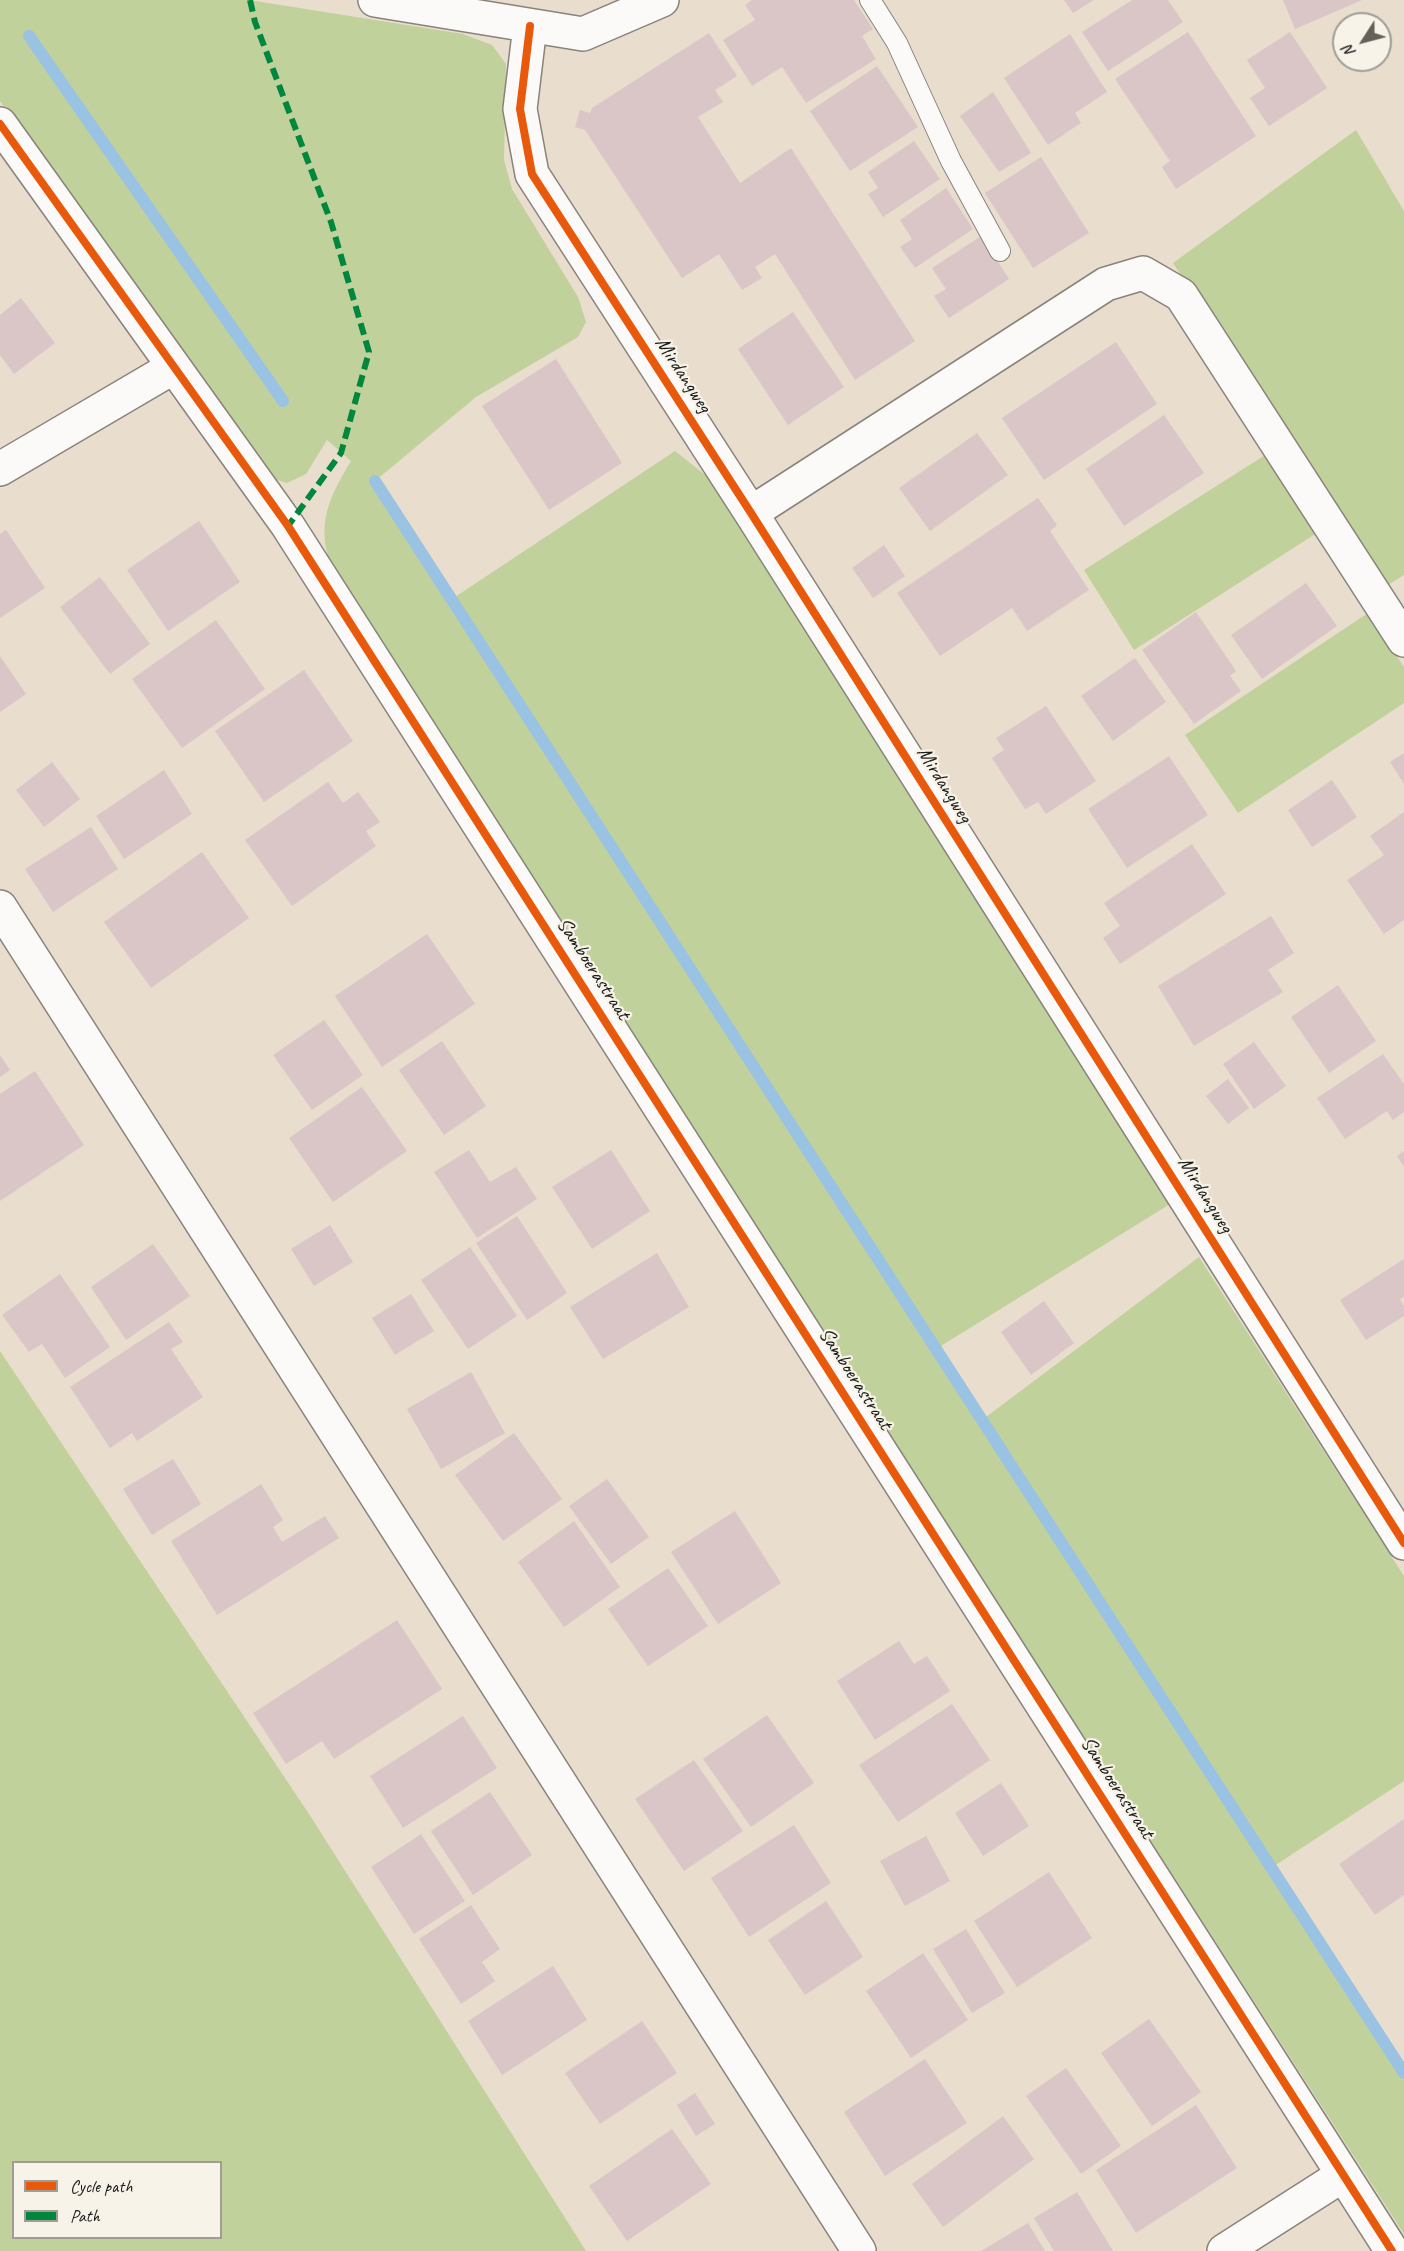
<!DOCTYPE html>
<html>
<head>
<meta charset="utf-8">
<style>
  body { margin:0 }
  #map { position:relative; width:1404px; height:2251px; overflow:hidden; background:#e9ddce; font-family:Caveat,sans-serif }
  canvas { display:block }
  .legend { position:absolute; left:12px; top:2161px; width:210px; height:78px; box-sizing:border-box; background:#f7f3e8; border:2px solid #9f9d96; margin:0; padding:8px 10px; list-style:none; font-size:18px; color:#1c1c1c }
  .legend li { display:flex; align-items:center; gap:12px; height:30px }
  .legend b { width:30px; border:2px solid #9f9d96 }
  .north { position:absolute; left:1332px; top:12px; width:60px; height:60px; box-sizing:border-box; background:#f7f3e8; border:2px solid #9f9d96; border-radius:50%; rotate:234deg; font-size:16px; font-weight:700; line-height:24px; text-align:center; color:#1c1c1c }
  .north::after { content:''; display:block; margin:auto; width:21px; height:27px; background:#64605a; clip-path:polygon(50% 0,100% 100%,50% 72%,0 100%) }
</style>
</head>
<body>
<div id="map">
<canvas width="1404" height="2251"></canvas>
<ul class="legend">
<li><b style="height:8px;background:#e8590c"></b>Cycle path</li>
<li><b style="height:8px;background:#00873e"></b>Path</li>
</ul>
<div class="north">N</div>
</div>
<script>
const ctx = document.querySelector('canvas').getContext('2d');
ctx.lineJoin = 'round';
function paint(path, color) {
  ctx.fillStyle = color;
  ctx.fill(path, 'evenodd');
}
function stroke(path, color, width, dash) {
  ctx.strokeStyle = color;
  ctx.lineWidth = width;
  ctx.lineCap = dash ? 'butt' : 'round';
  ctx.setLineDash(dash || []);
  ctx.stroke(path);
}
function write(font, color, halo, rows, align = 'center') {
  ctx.font = font + ' Caveat,sans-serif';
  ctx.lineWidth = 4.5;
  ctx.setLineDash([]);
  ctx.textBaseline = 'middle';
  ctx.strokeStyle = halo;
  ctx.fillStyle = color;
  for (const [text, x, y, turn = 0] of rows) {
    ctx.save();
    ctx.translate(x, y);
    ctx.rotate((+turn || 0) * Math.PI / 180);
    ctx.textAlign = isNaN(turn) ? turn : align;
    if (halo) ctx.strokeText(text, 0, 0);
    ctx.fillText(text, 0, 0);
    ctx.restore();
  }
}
const green = new Path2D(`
  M0,0H249L463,34L492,45L506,64L504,160L512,189L578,297L586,322L578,337L476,397L375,481L452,599L675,451L709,478L1170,1204L936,1349L982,1420L1199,1257L1404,1576V1781L1271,1868L1404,2073V2234L335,574C314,530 327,500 351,461L327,440L306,474L287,483L264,476L0,101Z
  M1356,130L1404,211V575L1383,588L1173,263Z
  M1270,452L1320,531L1134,650L1084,570Z
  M1368,613L1404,667V703L1238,813L1185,735Z
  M0,1351L311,1817L586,2251H0ZM14,2162H220V2238H14Z`);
const stream = new Path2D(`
  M29,36L283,401
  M375,481L1404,2073`);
const building = new Path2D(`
  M752,0H854L873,29L862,36L876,59L806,103L782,67L752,86L723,40L755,20L745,5Z
  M1064,0H1094L1073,13Z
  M1132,0H1168L1183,22L1108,71L1082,32Z
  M1283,0H1362L1295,29Z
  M1188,32L1256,136L1176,189L1162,167L1170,161L1115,79Z
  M1290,32L1327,88L1269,126L1250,98L1265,88L1247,60Z
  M709,33L737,76L715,90L723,102L698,117L740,183L791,148L915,341L855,380L775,254L755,267L762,278L742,290L719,254L682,278L585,130L575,127L580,110L590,113L592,108Z
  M1070,34L1107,92L1075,113L1081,123L1048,145L1004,78Z
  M877,66L918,127L850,171L810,111Z
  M993,92L1031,153L999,172L960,116Z
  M914,141L940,179L883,217L868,194L878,188L868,172Z
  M1041,157L1089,233L1033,268L985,193Z
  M946,188L973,229L915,268L900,247L912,239L900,220Z
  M981,236L1009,279L949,318L934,296L946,289L932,268Z
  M21,298L55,343L14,374L0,355V315Z
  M793,312L844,387L788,425L738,349Z
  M1116,342L1157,404L1044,480L1002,418Z
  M556,359L622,463L549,510L482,406Z
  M1164,415L1204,473L1124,526L1086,469Z
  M977,433L1008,475L930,531L899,488Z
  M1038,498L1057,525L1050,531L1089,590L1027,631L1012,608L940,656L897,593Z
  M199,521L240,582L168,631L127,570Z
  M6,530L45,588L0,618V534Z
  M884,545L905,576L873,598L852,568Z
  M100,577L150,644L110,674L60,607Z
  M1306,583L1337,626L1262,679L1231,635Z
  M1196,612L1236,671L1230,676L1241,691L1194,724L1142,650Z
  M216,620L265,689L182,748L132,679Z
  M0,656L26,694L0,712Z
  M1135,658L1166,702L1113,741L1081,696Z
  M304,670L353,741L264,802L215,731Z
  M1046,706L1096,781L1046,814L1038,802L1025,809L992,758L1004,750L996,738Z
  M1404,753V784L1390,762Z
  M1169,756L1208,815L1127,868L1088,809Z
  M52,762L80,799L44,827L16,790Z
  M164,770L192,814L124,859L96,816Z
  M1332,780L1357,817L1312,847L1288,810Z
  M328,782L343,803L358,792L380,822L366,831L376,846L292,906L245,840Z
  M1404,812V920L1384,934L1347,880L1384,855L1370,836Z
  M91,827L118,869L53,912L25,869Z
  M1192,844L1226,894L1120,964L1103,938L1120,926L1104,903Z
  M202,852L249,918L151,988L104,922Z
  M1271,916L1294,953L1268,970L1283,992L1194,1046L1158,986Z
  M427,934L475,1004L382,1067L335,996Z
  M1338,985L1376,1041L1329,1073L1291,1017Z
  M324,1020L363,1075L312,1110L273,1055Z
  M442,1041L486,1106L444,1135L399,1070Z
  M1254,1042L1286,1086L1254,1109L1223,1064Z
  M1383,1054L1404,1084V1112L1393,1120L1387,1111L1345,1139L1317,1098Z
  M0,1055L10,1070L0,1077Z
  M35,1071L84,1145L0,1201V1094Z
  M1228,1079L1249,1108L1228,1124L1206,1096Z
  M362,1087L407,1151L333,1202L289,1138Z
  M469,1150L490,1182L516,1167L537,1199L477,1238L434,1172Z
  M611,1150L650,1211L592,1249L552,1187Z
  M1404,1151V1167L1397,1156Z
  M517,1216L567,1293L527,1320L476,1243Z
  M330,1225L353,1262L314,1286L291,1249Z
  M153,1244L190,1296L126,1340L91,1287Z
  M470,1247L517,1316L468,1349L421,1280Z
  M657,1253L689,1307L603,1359L570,1307Z
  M1404,1259V1297L1400,1299L1404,1306V1316L1366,1340L1340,1300Z
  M60,1274L110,1347L65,1378L42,1344L29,1352L2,1315Z
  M411,1294L434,1331L395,1355L372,1318Z
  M1044,1301L1074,1343L1031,1375L1001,1332Z
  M169,1322L183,1342L171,1349L203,1397L137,1441L132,1433L110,1448L70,1387Z
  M471,1372L505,1433L441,1469L407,1409Z
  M514,1433L562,1499L503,1541L455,1475Z
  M173,1459L201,1504L152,1535L123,1489Z
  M607,1479L649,1537L611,1564L569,1506Z
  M261,1484L283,1520L273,1527L282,1542L325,1516L339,1538L217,1615L171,1541Z
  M735,1511L781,1583L718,1624L671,1552Z
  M574,1521L620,1587L564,1627L518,1562Z
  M668,1568L708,1626L648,1666L608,1609Z
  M397,1620L442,1689L334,1759L322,1741L286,1764L253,1713Z
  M899,1641L914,1664L927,1656L950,1691L875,1740L837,1681Z
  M952,1704L990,1760L898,1822L859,1765Z
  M767,1715L814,1783L751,1827L703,1759Z
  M463,1716L497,1768L403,1828L370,1776Z
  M694,1760L743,1831L684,1871L635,1799Z
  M1001,1783L1029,1826L983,1856L955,1813Z
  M490,1792L532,1855L473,1895L431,1831Z
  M1404,1819V1895L1375,1915L1339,1864Z
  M794,1825L831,1883L749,1937L711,1878Z
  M421,1834L465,1901L414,1934L371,1867Z
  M926,1836L950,1881L905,1906L880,1861Z
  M1049,1872L1092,1938L1017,1987L974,1921Z
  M826,1901L863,1957L805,1995L768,1940Z
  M471,1905L500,1949L482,1962L495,1981L461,2004L419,1939Z
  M966,1929L1005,1993L972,2013L933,1949Z
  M923,1953L968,2020L911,2058L866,1991Z
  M553,1966L587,2020L502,2075L468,2021Z
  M1149,2019L1201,2092L1152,2126L1101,2053Z
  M642,2021L677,2073L600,2124L565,2073Z
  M925,2059L967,2123L885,2176L844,2112Z
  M1066,2068L1121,2146L1081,2174L1026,2096Z
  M695,2093L715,2124L696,2136L677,2105Z
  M1196,2105L1237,2168L1136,2233L1096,2170Z
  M1003,2116L1034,2159L943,2227L912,2184Z
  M672,2129L711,2184L627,2241L589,2186Z
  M1077,2192L1113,2251H1054L1034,2218Z
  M1028,2223L1045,2251H981Z`);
const service = new Path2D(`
  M870,0L897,43L951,161L1000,251`);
const minor = new Path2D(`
  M375,0L583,34L662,0
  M530,26L520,109L532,174L751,513L1404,1543
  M0,124L288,526L1392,2251
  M0,469L172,368
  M751,513L1106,284L1143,273L1181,295L1404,640
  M0,907L859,2251
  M1224,2251L1343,2175`);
const quiet = new Path2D(`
  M250,0L255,22L331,222L369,352L341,453L288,526`);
const cycleway = new Path2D(`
  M530,26L520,109L532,174L751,513L1404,1543
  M0,124L288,526L1392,2251`);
const streetNames = [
  ["Mirdangweg",683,375,57],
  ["Mirdangweg",944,785,58],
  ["Samboerastraat",593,969,57],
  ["Mirdangweg",1205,1195,58],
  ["Samboerastraat",855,1379,57],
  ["Samboerastraat",1117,1788,57]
];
paint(green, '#c1d19b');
stroke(stream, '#9ac2e3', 12);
paint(building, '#dac6c6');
stroke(service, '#89837b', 22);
stroke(minor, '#89837b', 36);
stroke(service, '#fcfaf8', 20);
stroke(minor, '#fcfaf8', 33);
stroke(quiet, '#00873e', 6, [12, 6]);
stroke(cycleway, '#e8590c', 8);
write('21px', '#1c1c1c', '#f7f3e8', streetNames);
</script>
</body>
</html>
